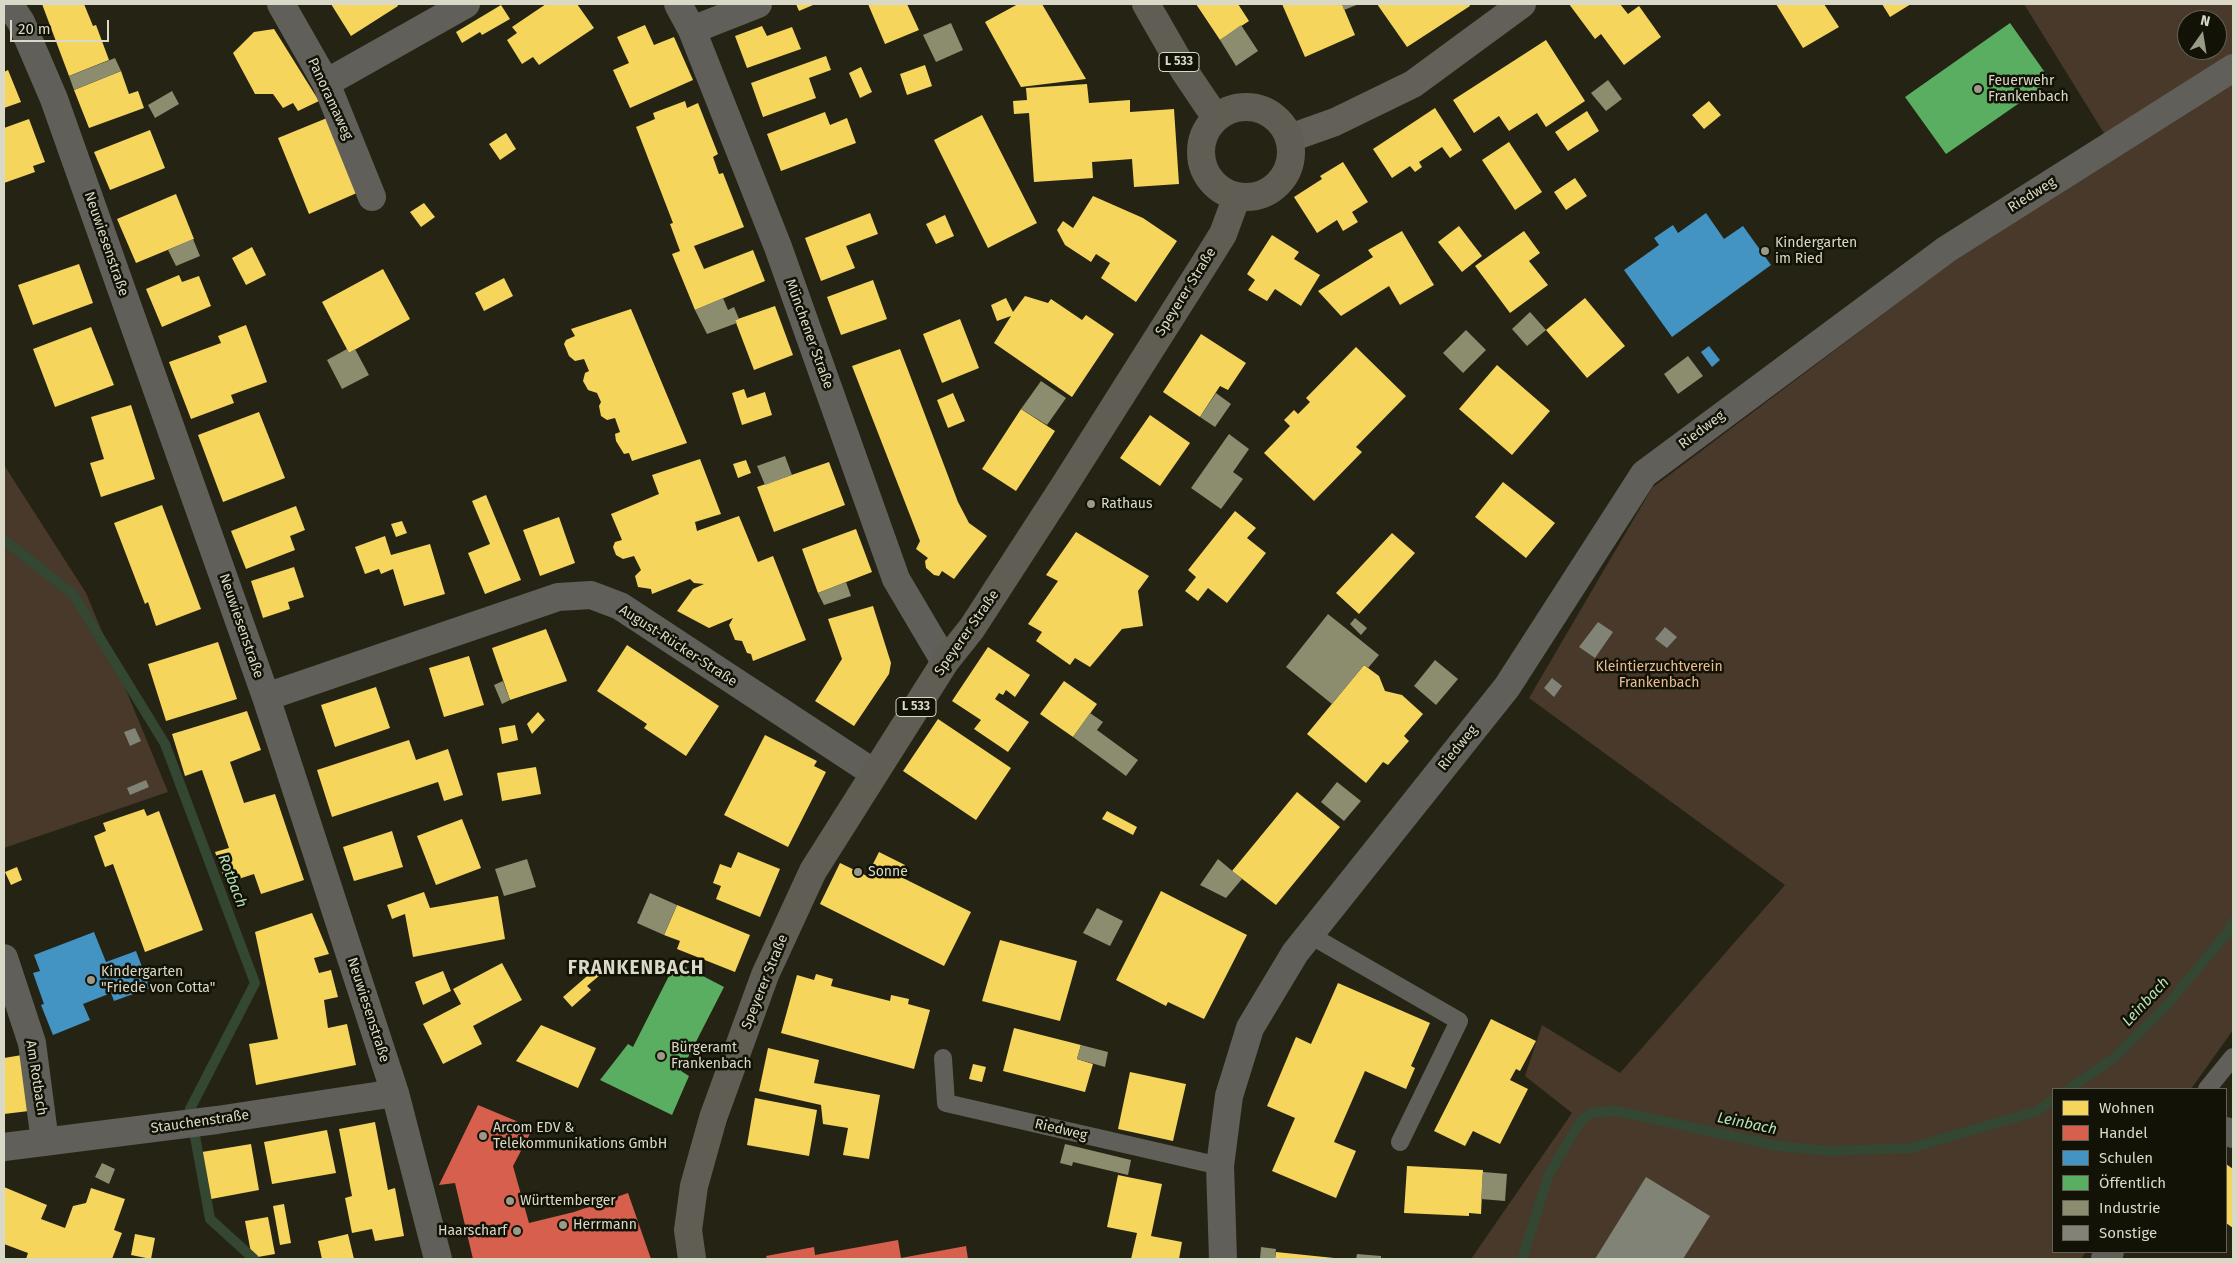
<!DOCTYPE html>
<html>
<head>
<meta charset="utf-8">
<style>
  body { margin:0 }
  #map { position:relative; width:2237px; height:1263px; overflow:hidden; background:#252414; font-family:"Fira Sans",sans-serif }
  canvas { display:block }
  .frame { position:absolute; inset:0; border:5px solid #dad9c8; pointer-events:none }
  .legend { position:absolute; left:2052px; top:1088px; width:175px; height:165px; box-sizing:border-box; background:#131206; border:1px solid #636254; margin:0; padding:6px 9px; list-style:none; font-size:15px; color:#dad9c8 }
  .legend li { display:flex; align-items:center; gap:10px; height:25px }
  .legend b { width:25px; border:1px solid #636254 }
  .north { position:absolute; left:2177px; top:10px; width:50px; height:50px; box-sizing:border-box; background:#131206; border:1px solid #636254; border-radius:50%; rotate:13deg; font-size:14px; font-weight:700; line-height:20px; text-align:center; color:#dad9c8 }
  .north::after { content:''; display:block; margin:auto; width:18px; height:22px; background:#9b9a89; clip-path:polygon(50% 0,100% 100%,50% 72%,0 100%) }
  .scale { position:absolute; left:10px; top:20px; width:99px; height:22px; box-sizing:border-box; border:2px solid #dad9c8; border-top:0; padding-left:6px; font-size:15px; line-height:18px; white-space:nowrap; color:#dad9c8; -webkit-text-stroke:4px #131206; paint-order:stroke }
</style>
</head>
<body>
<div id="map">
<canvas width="2237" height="1263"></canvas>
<div class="frame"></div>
<ul class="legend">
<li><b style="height:14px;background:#f6d55c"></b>Wohnen</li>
<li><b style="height:14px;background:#d6604d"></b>Handel</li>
<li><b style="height:14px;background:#4393c3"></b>Schulen</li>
<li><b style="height:14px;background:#5aae61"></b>Öffentlich</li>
<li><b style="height:14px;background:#8c8c6e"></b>Industrie</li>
<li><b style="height:14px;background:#808375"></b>Sonstige</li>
</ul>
<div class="north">N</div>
<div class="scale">20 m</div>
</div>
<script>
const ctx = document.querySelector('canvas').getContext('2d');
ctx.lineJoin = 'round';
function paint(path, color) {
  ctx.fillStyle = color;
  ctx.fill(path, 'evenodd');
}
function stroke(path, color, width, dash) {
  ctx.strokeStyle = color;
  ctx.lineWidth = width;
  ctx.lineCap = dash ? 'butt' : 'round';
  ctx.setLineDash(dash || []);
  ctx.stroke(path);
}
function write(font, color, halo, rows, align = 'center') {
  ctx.font = font + ' "Fira Sans",sans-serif';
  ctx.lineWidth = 5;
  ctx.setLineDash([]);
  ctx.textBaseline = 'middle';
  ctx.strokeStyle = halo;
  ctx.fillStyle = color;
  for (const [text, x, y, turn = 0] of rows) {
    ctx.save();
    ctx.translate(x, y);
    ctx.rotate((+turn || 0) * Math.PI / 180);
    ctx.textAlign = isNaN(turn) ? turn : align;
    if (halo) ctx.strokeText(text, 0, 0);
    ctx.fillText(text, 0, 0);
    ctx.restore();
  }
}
const green = new Path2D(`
  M2024,4H2233V1030L2191,1089H2053V1252H2086L2081,1259H1471L1572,1113L1525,1076L1542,1025L1620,1073L1785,885L1529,698L1652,488L1955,260L2115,151ZM2187,20H2217V50H2187Z
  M4,465L86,593L168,792L4,848Z`);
const homes = new Path2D(`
  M42,4H84L93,26L96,25L109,60L69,76Z
  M331,4H397L398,6L351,36Z
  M546,4H577L594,28L539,65L533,57L522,64L507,40L517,33L512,27Z
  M796,4H812L813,5L799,11Z
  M868,4H907L919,30L885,44Z
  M1018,4H1042L1086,79L1021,87L985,22Z
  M1196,4H1238L1249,21L1220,40Z
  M1282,4H1342L1355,35L1305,57Z
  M1377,4H1469L1470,6L1407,47Z
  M1569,4H1620L1628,14L1639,6L1661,37L1624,65L1601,34L1595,39Z
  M1776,4H1824L1839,27L1803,48Z
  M1882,4H1911L1890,17Z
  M501,5L510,19L482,35L480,32L462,43L456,32Z
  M645,25L654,45L674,37L693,80L630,108L613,70L629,63L617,37Z
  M762,26L767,36L792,27L801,49L747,68L735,36Z
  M274,29L319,101L298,111L293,103L283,108L273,94H255L233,53L254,32Z
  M1546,40L1585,101L1546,127L1537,113L1509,131L1499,116L1474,133L1453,100Z
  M826,56L831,70L809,78L816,98L763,117L751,83Z
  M925,65L932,86L907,95L900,74Z
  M861,67L872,92L860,98L849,73Z
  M8,70L21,102L4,108V72Z
  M121,71L129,94L138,91L144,108L89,128L74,90Z
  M1087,84L1089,103L1130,100V112L1174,109L1179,184L1134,187L1132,159L1092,162L1093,178L1034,182L1029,113L1014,114L1013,101L1027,100L1026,88Z
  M685,101L687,108L698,103L718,154L713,157L719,174L723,173L744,227L694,246L704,269L753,250L765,281L695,310L672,254L680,251L670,224L673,223L636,127L655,119L653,113Z
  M1709,101L1721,115L1704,129L1692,115Z
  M1435,108L1462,150L1450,158L1442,147L1419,162L1422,167L1415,172L1410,166L1392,178L1373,149Z
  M1587,111L1599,131L1568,151L1555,132Z
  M825,112L830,125L847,118L856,143L781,171L767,134Z
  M982,115L1037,223L988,248L934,140Z
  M327,118L359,192L309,214L278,138Z
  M29,119L45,162L33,166L35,172L4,183V128Z
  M150,130L165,168L110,190L94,152Z
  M506,133L516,149L500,160L489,144Z
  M1509,142L1542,192L1515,210L1482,160Z
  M1343,162L1368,202L1352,212L1358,222L1343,231L1337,220L1317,233L1294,197L1322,179L1320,176Z
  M1575,178L1587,196L1566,210L1554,192Z
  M176,194L194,239L136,263L117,219Z
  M1093,196L1143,218L1177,241L1136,302L1101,278L1110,263L1096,254L1091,262L1065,245L1057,230L1063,221L1073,228Z
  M424,203L435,217L421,227L410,212Z
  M870,213L878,234L846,246L855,268L821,281L805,238Z
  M945,215L954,236L936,244L926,224Z
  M1459,226L1482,256L1462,272L1438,242Z
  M1402,231L1434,285L1400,305L1389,286L1341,316L1318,291L1373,257L1368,250Z
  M1524,231L1540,253L1529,261L1548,285L1510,313L1475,266Z
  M1272,235L1299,252L1294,259L1320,275L1301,306L1275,289L1267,301L1248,290L1255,280L1247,274Z
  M252,247L266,275L246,285L232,258Z
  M79,264L93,303L33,325L18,285Z
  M383,269L410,319L349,353L322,302Z
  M179,275L182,282L199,276L211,306L162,327L146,289Z
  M504,278L513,296L484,311L475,293Z
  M873,280L887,319L841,335L827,297Z
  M1025,296L1048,303L1051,299L1082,320L1086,315L1114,334L1072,397L994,343L1011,316L997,321L991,305L1006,298L1013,312Z
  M1585,298L1625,346L1587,378L1546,330Z
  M775,306L793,355L754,370L735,320Z
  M631,309L687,443L632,461L629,453L624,454L616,441L615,434L620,432L615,418L607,420L601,416L599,406L601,402L597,393L588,390L583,381L585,373L589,371L584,359L575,361L569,356L564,344L566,340L575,336L571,329Z
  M960,319L979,368L942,383L923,334Z
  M246,325L267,382L231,395L234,403L191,419L169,362L221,343L218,336Z
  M91,327L114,385L55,407L33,349Z
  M1201,334L1246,363L1228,390L1220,386L1200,417L1163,392Z
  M1356,347L1406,396L1356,447L1362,452L1314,501L1264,453L1290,426L1284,420L1294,410L1298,414L1310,402L1306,398Z
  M900,349L958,502L969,523L987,536L954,579L942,571L939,576L934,575L926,568L925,561L928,558L916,549L920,541L852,366Z
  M1497,365L1550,411L1512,455L1459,409Z
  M744,389L747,398L765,392L772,415L742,425L732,393Z
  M953,393L965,421L948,428L937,400Z
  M131,405L155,479L101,497L90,463L104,459L91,417Z
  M1021,409L1055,431L1016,491L982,469Z
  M259,412L285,478L223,502L198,435Z
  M1150,415L1190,443L1160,486L1120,458Z
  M700,459L721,514L695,522L697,531L739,516L758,562L773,556L806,640L753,661L751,654L747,653L742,641L735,640L729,625L733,618L709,628L677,611L693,589L704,584L694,583L690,579L652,594L651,589L638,587L635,576L641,570L634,556L623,559L616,555L613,547L615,542L622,540L611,514L659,494L652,475Z
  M746,460L751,473L738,478L733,464Z
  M829,462L845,505L774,532L757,487Z
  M1503,482L1555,523L1526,558L1475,517Z
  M486,495L521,580L485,594L468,553L490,544L472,501Z
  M162,505L201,609L156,626L148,602L145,604L114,523Z
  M296,506L305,530L290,536L295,550L246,569L231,531Z
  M1235,511L1256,528L1247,538L1266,553L1227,603L1208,588L1198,601L1185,591L1196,577L1188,570Z
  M559,517L575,563L540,576L523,530Z
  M402,521L407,533L396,537L391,524Z
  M856,529L872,572L818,593L802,549Z
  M1076,532L1149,576L1138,591L1143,626L1122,629L1090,667L1075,658L1070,665L1036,641L1042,632L1028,624L1058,581L1046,575Z
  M1392,533L1415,553L1359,614L1336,593Z
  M385,536L391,555L430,544L445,594L404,606L393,569L381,574L379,569L365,574L355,547Z
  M294,567L304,597L288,602L290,609L263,618L251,581Z
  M873,606L891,663L889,674L854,726L815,701L842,659L828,619Z
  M546,629L567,681L510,700L492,648Z
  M218,642L237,699L166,721L148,664Z
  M627,645L719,706L686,756L644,728L647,724L597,691Z
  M988,647L1030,675L1015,697L1006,690L1003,695L999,693L995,699L1029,722L1008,752L974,729L981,720L952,701Z
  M469,656L484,705L444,717L429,668Z
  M1364,665L1379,676L1385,691L1402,695L1423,714L1404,736L1409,741L1388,765L1383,762L1366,783L1307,734Z
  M1064,681L1097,704L1073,737L1040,714Z
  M376,687L390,728L335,747L321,705Z
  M247,711L261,750L230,762L244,803L275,794L304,880L261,894L254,874L226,883L215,852L229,848L202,770L185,776L172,734Z
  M538,712L545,720L532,734L527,724Z
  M938,719L1011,768L976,820L903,771Z
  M515,725L518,740L502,744L499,728Z
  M765,735L817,761L814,766L826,772L788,847L724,815Z
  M409,740L416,760L448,749L463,795L444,801L438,782L332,817L317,770Z
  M536,767L541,794L502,801L497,773Z
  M1297,792L1340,827L1276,905L1232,871Z
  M144,809L147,816L159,811L203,930L145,952L113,864L105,867L94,836L106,831L103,823Z
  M1107,811L1137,827L1133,835L1102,819Z
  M462,819L481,868L436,885L417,836Z
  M392,831L403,867L354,881L343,847Z
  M738,852L780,869L760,917L716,899L721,886L713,883L720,864L731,868Z
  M879,852L905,865L899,876L971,912L944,966L820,904L840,863L867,876Z
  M17,867L22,880L11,885L5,872Z
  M1161,891L1247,935L1204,1019L1168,1002L1166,1006L1116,980Z
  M424,892L430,908L498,896L505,939L413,957L405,914L392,919L387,905Z
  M677,905L750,935L735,972L677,949L680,941L664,935Z
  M312,913L329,954L314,958L319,973L331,970L338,997L324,1000L328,1028L347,1024L356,1065L256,1085L249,1044L278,1039L255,932Z
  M1000,940L1077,961L1060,1021L982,1001Z
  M502,963L522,1000L473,1026L482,1044L443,1064L423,1024L461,1004L453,989Z
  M601,964L606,970L587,986L591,990L572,1007L563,997Z
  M443,971L451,991L423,1005L415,982Z
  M816,974L833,979L831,986L890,1001L891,995L909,999L908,1004L930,1010L914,1069L781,1033L797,975L814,980Z
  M1338,983L1430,1023L1411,1066L1415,1068L1406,1089L1365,1071L1334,1142L1356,1151L1336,1198L1272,1171L1295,1118L1267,1106L1296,1037L1311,1044Z
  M1491,1019L1536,1041L1520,1071L1516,1069L1510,1080L1528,1089L1500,1144L1473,1131L1465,1146L1434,1131Z
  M541,1025L596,1048L578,1088L516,1061Z
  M1014,1028L1081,1045L1077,1059L1093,1064L1085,1092L1003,1071Z
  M768,1048L819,1060L814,1083L880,1095L869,1159L843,1155L848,1128L823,1124L821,1105L759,1091Z
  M22,1055L29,1111L4,1114V1058Z
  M973,1064L986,1067L982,1082L969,1079Z
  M1130,1072L1186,1084L1173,1141L1118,1129Z
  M755,1098L817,1110L809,1156L747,1145Z
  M375,1122L388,1190L395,1188L404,1236L375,1241L372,1229L352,1233L345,1198L352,1196L339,1129Z
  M327,1130L336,1173L272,1184L264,1142Z
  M251,1144L259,1190L211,1199L202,1152Z
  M2226,1164L2233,1169V1228L2226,1223Z
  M1407,1166L1483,1170L1481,1214L1469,1213V1216L1404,1213Z
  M1118,1175L1162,1184L1151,1236L1182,1242L1179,1259H1131L1137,1233L1107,1227Z
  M4,1187L47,1205L41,1219L65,1228L73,1206L86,1203L91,1188L125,1199L114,1230L122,1233L112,1259H26L28,1253L4,1244Z
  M284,1204L291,1243L280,1245L273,1206Z
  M268,1217L275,1254L252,1258L245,1221Z
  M135,1234L155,1238L151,1259L131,1255Z
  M348,1234L354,1259H322L318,1241Z
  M1276,1252L1334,1258V1259H1275Z`);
const shops = new Path2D(`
  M478,1105L533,1128L513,1166L529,1223L574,1212L628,1193L651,1259H473L455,1183L439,1185Z
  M898,1240L901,1258L966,1246L968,1259H767L766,1256L814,1247L815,1255Z`);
const schools = new Path2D(`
  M1706,213L1724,239L1743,226L1771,265L1672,337L1624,270L1659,245L1654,238L1673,225L1678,233Z
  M1709,346L1720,360L1712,367L1701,352Z
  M94,932L106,962L136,951L150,988L114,1001L111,993L83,1004L90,1020L53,1035L41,1005L44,1004L33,973L40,971L34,955Z`);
const public = new Path2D(`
  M2010,23L2051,81L1946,154L1905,97Z
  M676,962L724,987L681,1071L689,1076L672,1115L600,1080L628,1044L633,1047Z`);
const industry = new Path2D(`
  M1342,4H1359L1344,10Z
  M951,23L963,50L936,62L923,35Z
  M1241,25L1258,51L1236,66L1220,40Z
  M115,58L121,71L74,90L69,76Z
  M1608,80L1622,99L1606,111L1591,93Z
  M172,91L179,104L155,118L148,105Z
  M193,239L200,256L176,266L168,250Z
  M723,298L728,310L734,307L739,319L735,320L737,323L707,334L695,310Z
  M1530,312L1546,330L1527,346L1512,329Z
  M1466,330L1486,350L1463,373L1443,353Z
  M347,349L349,353L355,349L369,375L342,389L327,360Z
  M1688,356L1703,376L1678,394L1664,374Z
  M1041,381L1066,398L1047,425L1021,409Z
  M1216,393L1231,404L1215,427L1200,417Z
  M1229,434L1249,449L1233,472L1243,479L1221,509L1191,488Z
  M785,456L792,475L765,485L757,466Z
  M846,582L851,596L824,605L818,593Z
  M1328,614L1379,655L1368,668L1364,665L1332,704L1286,667Z
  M1355,618L1367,628L1361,635L1350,624Z
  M1435,660L1458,679L1436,705L1414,686Z
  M503,681L510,700L502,704L494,685Z
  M1090,713L1103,722L1097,730L1138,760L1126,776L1073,737Z
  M1337,782L1361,801L1344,821L1321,802Z
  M527,859L536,887L504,896L495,869Z
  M1218,859L1242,879L1226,898L1200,885Z
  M650,893L677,905L664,935L637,923Z
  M1097,908L1123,921L1110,946L1083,933Z
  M1081,1045L1108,1052L1105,1067L1077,1059Z
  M1065,1144L1131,1160L1128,1175L1073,1162L1072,1166L1060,1163Z
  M102,1163L115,1169L109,1184L95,1177Z
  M1483,1172L1507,1174L1505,1201L1481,1199Z
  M1261,1247L1276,1249L1275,1259H1260Z
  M1357,1254L1381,1256V1259H1356Z`);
const stream = new Path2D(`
  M4,540L73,594L165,744L255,983L190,1109L210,1219L254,1259
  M2069,1089L2115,1057L2166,1006L2228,932L2233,922
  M1522,1259L1549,1174L1580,1122L1590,1113L1616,1111L1778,1146L1829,1151L1911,1148L2037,1111L2053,1100`);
const building = new Path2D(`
  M1598,622L1613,632L1595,658L1579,647Z
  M1665,627L1677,637L1667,648L1655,639Z
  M1552,678L1562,686L1554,697L1544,688Z
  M135,728L141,741L130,746L124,732Z
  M146,780L149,787L130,795L127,788Z
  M1646,1177L1710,1216L1683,1259H1595Z`);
const lane = new Path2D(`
  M1310,935L1459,1021L1400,1142
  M943,1058L946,1103L1220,1166
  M2207,1089L2233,1057`);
const street = new Path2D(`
  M9,4L21,22L54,99L266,697L395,1093L438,1259
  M281,4L326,83L372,197
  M678,4L692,30L778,247L896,579L945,662
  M692,30L758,4
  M326,83L466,4
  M266,697L558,597L591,595L620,606L874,773
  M4,958L32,1043L45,1142
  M2226,1131L2233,1134
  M4,1147L217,1120L395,1093
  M1223,1259L1220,1166L1229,1096L1250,1028L1295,953L1507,687L1644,474L1947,249L2233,68
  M2105,1259L2110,1252`);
const secondary = new Path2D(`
  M1290,138L1335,122L1413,84L1522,4`);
const primary = new Path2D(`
  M1146,4L1185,72L1216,118
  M1201 152a45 45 0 1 1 90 0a45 45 0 1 1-90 0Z
  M692,1259L688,1230L694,1186L713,1118L765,975L813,871L945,662L972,628L1064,486L1205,263L1223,234L1237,196`);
const markers = [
  [1978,89,5,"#9b9a89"],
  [1765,251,5,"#9b9a89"],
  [1091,504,5,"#9b9a89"],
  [858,872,5,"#9b9a89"],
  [91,980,5,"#9b9a89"],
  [661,1056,5,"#9b9a89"],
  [483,1136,5,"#9b9a89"],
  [510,1201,5,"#9b9a89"],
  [563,1225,5,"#9b9a89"],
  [517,1231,5,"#9b9a89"]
];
const shields = [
  [1179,62,40],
  [916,707,40]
];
const shieldNames = [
  ["L 533",1179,62],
  ["L 533",916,707]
];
const poiNames = [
  ["Feuerwehr",1988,81],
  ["Frankenbach",1988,97],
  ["Kindergarten",1775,243],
  ["im Ried",1775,259],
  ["Rathaus",1101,504],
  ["Sonne",868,872],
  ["Kindergarten",101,972],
  ["\"Friede von Cotta\"",101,988],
  ["Bürgeramt",671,1048],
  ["Frankenbach",671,1064],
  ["Arcom EDV &",493,1128],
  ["Telekommunikations GmbH",493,1144],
  ["Württemberger",520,1201],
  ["Herrmann",573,1225],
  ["Haarscharf",507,1231,"right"]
];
const streetNames = [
  ["Panoramaweg",330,99,65],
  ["Riedweg",2032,195,-32],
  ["Neuwiesenstraße",106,244,71],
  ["Speyerer Straße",1186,292,-58],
  ["Münchener Straße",809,334,70],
  ["Riedweg",1702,430,-37],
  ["Neuwiesenstraße",241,626,71],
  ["Speyerer Straße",967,633,-55],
  ["August-Rücker-Straße",678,646,33],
  ["Riedweg",1458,748,-51],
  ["Speyerer Straße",765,982,-68],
  ["Neuwiesenstraße",368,1010,72],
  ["Am Rotbach",36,1078,81],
  ["Stauchenstraße",200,1122,-8],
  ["Riedweg",1061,1130,13]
];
const parkNames = [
  ["Kleintierzuchtverein",1659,667],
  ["Frankenbach",1659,683]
];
const waterNames = [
  ["Rotbach",232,881,69],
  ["Leinbach",2146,1002,-47],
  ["Leinbach",1747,1124,12]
];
const districtNames = [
  ["FRANKENBACH",636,969]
];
paint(green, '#48392a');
paint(homes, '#f6d55c');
paint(shops, '#d6604d');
paint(schools, '#4393c3');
paint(public, '#5aae61');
paint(industry, '#8c8c6e');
stroke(stream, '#334733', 10);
paint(building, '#808375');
stroke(lane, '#605f59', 18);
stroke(street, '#605f59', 28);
stroke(secondary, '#626058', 28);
stroke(primary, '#605e54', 28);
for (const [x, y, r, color] of markers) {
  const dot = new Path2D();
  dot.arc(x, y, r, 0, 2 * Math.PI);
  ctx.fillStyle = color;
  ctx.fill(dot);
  stroke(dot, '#131206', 2);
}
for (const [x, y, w] of shields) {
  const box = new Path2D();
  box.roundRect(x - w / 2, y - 9.5, w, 19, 4);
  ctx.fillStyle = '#131206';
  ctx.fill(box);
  stroke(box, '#dad9c8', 1);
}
write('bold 12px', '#dad9c8', null, shieldNames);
write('14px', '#dad9c8', '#131206', poiNames, 'left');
write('14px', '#dad9c8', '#131206', streetNames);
write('14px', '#e9bc94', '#131206', parkNames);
write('italic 15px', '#b4e3b9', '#131206', waterNames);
ctx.letterSpacing = '1px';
write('bold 19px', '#dad9c8', '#131206', districtNames);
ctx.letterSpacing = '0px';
</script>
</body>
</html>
